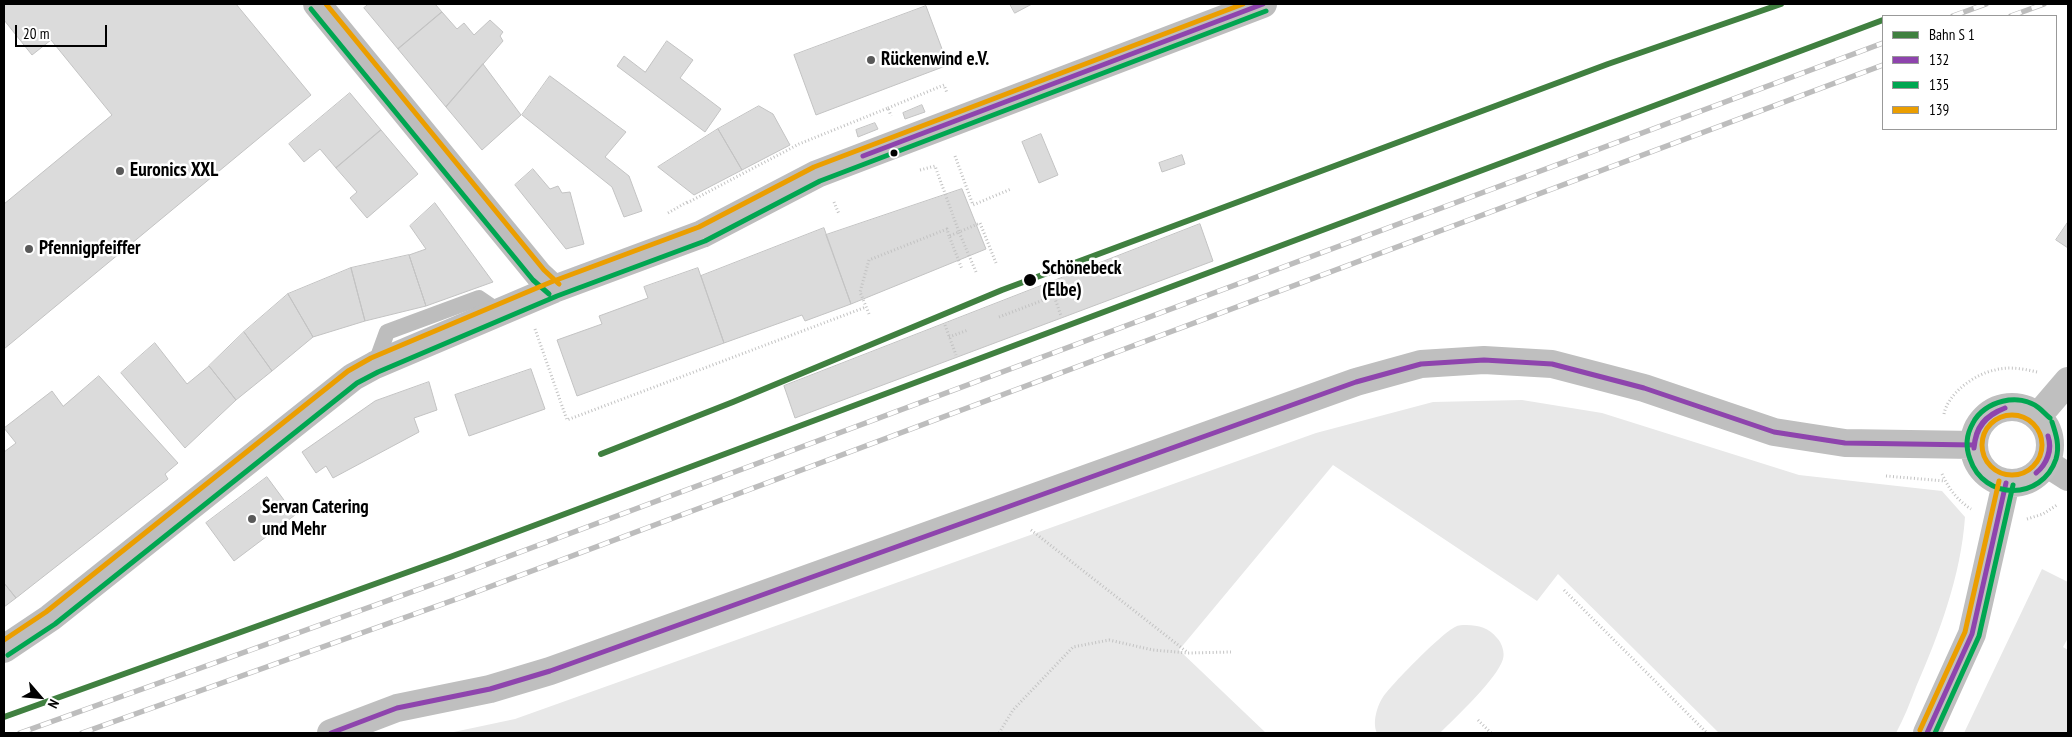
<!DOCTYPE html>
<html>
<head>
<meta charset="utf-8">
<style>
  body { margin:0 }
  #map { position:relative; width:2072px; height:737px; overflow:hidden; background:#fff; font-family:"PT Sans Narrow",sans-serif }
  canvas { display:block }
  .frame { position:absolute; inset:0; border:5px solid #000; pointer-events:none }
  .legend { position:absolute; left:1882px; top:15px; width:175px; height:115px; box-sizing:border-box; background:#fff; border:1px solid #999; margin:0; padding:6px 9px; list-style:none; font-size:15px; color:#000 }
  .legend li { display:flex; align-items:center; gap:10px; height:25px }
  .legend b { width:25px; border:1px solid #999 }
  .north { position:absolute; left:15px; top:672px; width:50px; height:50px; -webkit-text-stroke:4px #fff; paint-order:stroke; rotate:117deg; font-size:14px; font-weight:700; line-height:20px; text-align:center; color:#000 }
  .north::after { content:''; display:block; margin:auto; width:18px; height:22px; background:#000; clip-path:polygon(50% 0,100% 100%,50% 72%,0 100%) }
  .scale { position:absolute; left:15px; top:25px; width:92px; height:22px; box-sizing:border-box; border:2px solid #000; border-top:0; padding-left:6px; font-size:15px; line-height:18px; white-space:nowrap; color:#000; -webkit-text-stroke:4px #fff; paint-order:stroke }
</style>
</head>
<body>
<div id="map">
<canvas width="2072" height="737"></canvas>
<div class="frame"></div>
<ul class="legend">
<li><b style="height:6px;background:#408040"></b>Bahn S 1</li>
<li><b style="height:6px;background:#8e44ad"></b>132</li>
<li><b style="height:6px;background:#00a651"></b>135</li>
<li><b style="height:6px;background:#eb9e00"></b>139</li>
</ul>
<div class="north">N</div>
<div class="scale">20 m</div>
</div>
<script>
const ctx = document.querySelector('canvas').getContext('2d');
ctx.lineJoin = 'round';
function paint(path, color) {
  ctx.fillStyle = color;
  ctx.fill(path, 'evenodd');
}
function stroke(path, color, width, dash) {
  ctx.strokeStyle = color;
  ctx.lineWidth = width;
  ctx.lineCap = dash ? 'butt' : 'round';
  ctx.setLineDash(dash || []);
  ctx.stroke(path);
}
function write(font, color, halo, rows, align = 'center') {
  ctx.font = font + ' "PT Sans Narrow",sans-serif';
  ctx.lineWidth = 5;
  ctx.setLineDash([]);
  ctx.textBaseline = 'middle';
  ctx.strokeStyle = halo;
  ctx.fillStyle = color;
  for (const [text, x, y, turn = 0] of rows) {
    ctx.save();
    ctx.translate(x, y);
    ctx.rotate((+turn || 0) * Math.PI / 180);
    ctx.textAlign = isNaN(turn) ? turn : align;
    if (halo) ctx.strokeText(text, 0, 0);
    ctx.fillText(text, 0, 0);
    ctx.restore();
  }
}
const green = new Path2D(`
  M1522,400L1602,413L1799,475L1942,491L1965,517C1961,576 1939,634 1916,687C1910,703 1904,718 1896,733H1719L1558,574L1537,601L1333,465L1179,650L1266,733H449L515,719L1316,433L1433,402Z
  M2042,569L2068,582V638L2063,647L2068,650V733H1964Z
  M1466,625C1479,625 1489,628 1497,638C1502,643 1505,653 1503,659C1497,679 1456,717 1440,733H1377C1372,723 1377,706 1383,697C1392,684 1442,633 1455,627C1458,625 1463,625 1466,625Z`);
const building = new Path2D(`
  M4,4H236L311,95L4,349V204L112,115L51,40L32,55L4,20Z
  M369,4H435L442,12L398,49L364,8Z
  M1010,4H1032L1015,13Z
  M926,6L948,65L816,115L794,55Z
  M442,12L457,29L464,23L474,35L490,20L503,32L500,36L503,41L446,107L398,49Z
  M667,41L693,60L680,78L721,109L705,132L617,66L624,56L645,72Z
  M483,64L521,115L482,150L446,107Z
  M550,76L626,132L605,157L629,176L642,211L624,217L612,187L522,115Z
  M350,93L381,130L336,168L320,149L304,162L289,144Z
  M922,105L925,112L905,119L903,113Z
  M759,106L773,114L790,145L742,170L718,129Z
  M875,123L878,129L858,137L856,130Z
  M718,129L742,170L694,195L658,167Z
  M381,130L418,174L367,218L350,198L357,192L336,168Z
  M1041,134L1058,175L1039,183L1022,142Z
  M1182,155L1185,164L1162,172L1159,163Z
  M533,169L550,189L558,186L562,193L570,192L584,244L566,249L515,185Z
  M962,189L986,249L851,304L826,235Z
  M435,203L493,282L426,306L409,255L426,249L410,226Z
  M2068,222V248L2056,240Z
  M1200,224L1213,261L795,418L784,386Z
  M824,228L851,304L805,321L802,315L724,343L701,276Z
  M409,255L426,306L365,321L351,268Z
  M351,268L365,321L313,337L288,294Z
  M698,268L724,343L577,396L557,340L602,324L599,316L648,298L644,287Z
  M288,294L313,337L272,371L244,332Z
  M244,332L272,371L236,400L209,366Z
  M155,343L187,384L209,366L236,400L185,448L121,373Z
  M531,369L545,409L469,436L455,395Z
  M99,376L178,463L165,474L168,479L16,598L4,583V452L16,443L4,428L52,391L63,406Z
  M429,382L437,410L414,418L419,432L333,478L326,466L316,473L302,452L375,401Z
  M267,477L295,515L234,561L206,523Z
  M4,583L16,598L4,607Z`);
const path = new Path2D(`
  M888,108L944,85L947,93
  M955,156L973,205L1011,189
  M920,170L935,166L959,232L949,236L962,269
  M834,202L839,214
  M687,203L799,144L888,108L891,116
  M668,213L687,202
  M976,272L959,232L980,223L996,263
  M1050,284L1061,316
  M869,314L860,292L869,260L947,229L949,236
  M999,317L1054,296
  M945,325L956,355
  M535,329L567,420L866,307
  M949,337L968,330
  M1944,414C1948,393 1975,374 1995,370C2009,366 2024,369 2037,372
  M1942,474C1949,489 1957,500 1971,509
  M1886,476L1945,481
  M2027,519L2043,514L2057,505
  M1031,530L1187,652
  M1564,590L1707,733
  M1478,720L1491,733
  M999,733L1013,710L1073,647L1109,640L1153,650L1188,653L1231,652`);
const lane = new Path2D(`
  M375,365L387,332L479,298L501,313`);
const street = new Path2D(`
  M317,4L539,275L554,289
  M2046,463L2068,477
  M4,649L50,618L353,377L375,365L554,289L702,234L817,174L1263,4`);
const secondary = new Path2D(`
  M1974 445a38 38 0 1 1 76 0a38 38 0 1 1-76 0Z
  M2038,416L2068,381
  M331,733L397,708L490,689L550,671L1356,382L1421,364L1484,360L1552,364L1644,388L1774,432L1845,443L1974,445
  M1927,733L1972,634L2006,483`);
const rail = new Path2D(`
  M1953,16L1986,4
  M2011,16L2044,4
  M20,733L456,576L1883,43
  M82,733L465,596L1883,65`);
const bus1 = new Path2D(`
  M863,156L1263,4
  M1974,448C1975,427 1985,415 2005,408
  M1974,448C1976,427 1986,416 2005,408
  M2036,473C2047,464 2052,449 2048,436
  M2036,473C2047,464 2053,450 2048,436
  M331,733L397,708L490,689L550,671L1356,382L1421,364L1484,360L1552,364L1644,388L1774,432L1845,443L1974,445
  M1927,733L1972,634L2006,483`);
const bus2 = new Path2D(`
  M311,9L533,280L549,294
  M2050,418C2046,415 2043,411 2039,408C2019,392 1984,401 1973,423C1966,435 1965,446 1970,459C1984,501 2042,501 2056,459C2060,446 2056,434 2052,422
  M8,655L55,624L357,383L378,372L557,296L705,241L820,181L1266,11
  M1935,733L1979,636L2013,485`);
const bus3 = new Path2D(`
  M326,4L544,270L559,284
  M1982 445a30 30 0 1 1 60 0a30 30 0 1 1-60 0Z
  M4,640L46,612L348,371L371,358L551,282L699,227L814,167L1243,4
  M1920,730L1965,632L1999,481`);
const rail1 = new Path2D(`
  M601,454L733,402L1002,290L1608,64L1781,4
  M4,717L450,557L1883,20`);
const markers = [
  [871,60,5,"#595959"],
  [894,153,4.5,"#000"],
  [120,171,5,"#595959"],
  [29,249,5,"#595959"],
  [1030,280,7,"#000"],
  [252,519,5,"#595959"]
];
const poiNames = [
  ["Rückenwind e.V.",881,60],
  ["Euronics XXL",130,171],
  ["Pfennigpfeiffer",39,249],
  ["Servan Catering",262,508],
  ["und Mehr",262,530]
];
const stopNames = [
  ["Schönebeck",1042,269],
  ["(Elbe)",1042,291]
];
paint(green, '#e8e8e8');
paint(building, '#dbdbdb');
stroke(building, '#c3c3c3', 1);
stroke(path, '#c2c2c2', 3, [1, 2.5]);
stroke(lane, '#bdbdbd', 16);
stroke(street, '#bdbdbd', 28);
stroke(secondary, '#bfbfbf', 28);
stroke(rail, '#bdbdbd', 5.5);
stroke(rail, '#fff', 4, [11]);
stroke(bus1, '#8e44ad', 5);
stroke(bus2, '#00a651', 5);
stroke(bus3, '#eb9e00', 5);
stroke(rail1, '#408040', 6);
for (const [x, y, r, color] of markers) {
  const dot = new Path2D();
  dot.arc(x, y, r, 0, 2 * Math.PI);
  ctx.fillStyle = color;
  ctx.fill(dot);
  stroke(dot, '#fff', 2);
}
write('bold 19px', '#000', '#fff', poiNames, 'left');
write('bold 19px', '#000', '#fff', stopNames, 'left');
</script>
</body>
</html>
